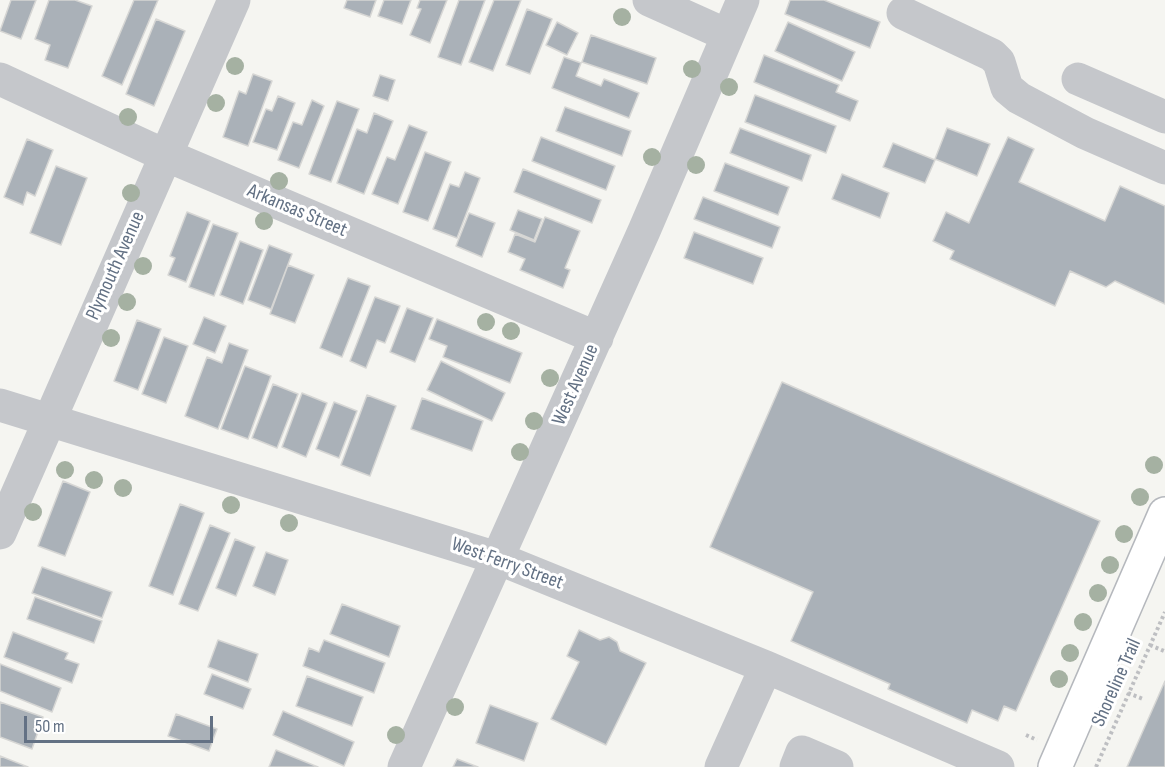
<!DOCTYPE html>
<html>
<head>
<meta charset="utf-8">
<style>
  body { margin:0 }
  #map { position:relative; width:1165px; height:767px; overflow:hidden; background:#f5f5f1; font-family:"Sofia Sans Condensed",sans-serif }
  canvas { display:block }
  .scale { position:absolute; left:24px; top:716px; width:189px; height:27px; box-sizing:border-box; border:3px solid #637184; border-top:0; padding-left:8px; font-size:18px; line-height:21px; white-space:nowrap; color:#637184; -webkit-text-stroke:4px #fff; paint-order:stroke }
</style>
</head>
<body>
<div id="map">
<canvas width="1165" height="767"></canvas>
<div class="scale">50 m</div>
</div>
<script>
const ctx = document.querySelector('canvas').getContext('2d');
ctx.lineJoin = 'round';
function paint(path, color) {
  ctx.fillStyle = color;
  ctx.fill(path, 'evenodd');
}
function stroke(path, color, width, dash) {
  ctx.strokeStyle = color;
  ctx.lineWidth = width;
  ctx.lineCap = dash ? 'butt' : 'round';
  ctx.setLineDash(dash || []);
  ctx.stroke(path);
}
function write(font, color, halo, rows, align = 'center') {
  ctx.font = font + ' "Sofia Sans Condensed",sans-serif';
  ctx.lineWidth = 6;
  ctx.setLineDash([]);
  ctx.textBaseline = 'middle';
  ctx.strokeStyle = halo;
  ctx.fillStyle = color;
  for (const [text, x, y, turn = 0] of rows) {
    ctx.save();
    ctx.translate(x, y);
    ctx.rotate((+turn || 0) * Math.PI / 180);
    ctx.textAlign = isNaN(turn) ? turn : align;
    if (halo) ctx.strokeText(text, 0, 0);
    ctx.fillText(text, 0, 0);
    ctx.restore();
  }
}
const building = new Path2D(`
  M11,0H36L21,39L0,31Z
  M49,0H75L92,6L68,68L45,60L50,45L35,39Z
  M134,0H158L122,85L102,76Z
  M347,0H376L370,17L344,8Z
  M384,0H411L402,24L378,16Z
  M420,0H447L430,43L410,35L421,9L417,8Z
  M459,0H485L461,65L438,57Z
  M494,0H521L493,71L469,62Z
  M790,0H824L880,22L870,48L785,14Z
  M527,9L552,19L530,74L506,65Z
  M156,19L185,31L154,106L126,94Z
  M557,22L578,33L567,55L546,45Z
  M788,22L855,52L842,81L775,51Z
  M591,35L656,58L647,84L582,62Z
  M764,55L839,85L836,92L858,101L850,121L754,82Z
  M564,57L581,63L576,76L601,86L604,79L639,93L629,118L552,88Z
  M253,74L272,81L248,146L223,137L239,91L246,94Z
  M380,75L395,80L388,101L373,96Z
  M755,95L836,126L826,153L745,122Z
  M278,96L295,103L277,150L253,142L266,109L272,111Z
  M312,100L324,106L299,168L278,160L293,122L302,125Z
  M337,101L359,109L331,182L309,174Z
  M565,107L631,131L622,156L556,131Z
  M374,113L393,121L364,194L337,183L357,129L367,133Z
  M409,125L427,132L398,204L372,194L387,157L395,160Z
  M740,128L811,155L802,181L730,153Z
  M947,128L990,144L977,176L935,159Z
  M541,137L615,166L606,190L532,161Z
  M1008,137L1034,149L1019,182L1105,221L1120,186L1165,206V304L1115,281L1106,287L1070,271L1055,306L950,259L954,251L933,241L946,212L969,223Z
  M27,139L53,150L35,196L27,192L23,205L4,197Z
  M893,143L935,160L925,183L883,167Z
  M425,152L451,162L428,221L403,212Z
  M725,163L789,187L778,215L714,191Z
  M56,166L87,178L61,245L30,233Z
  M523,169L601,200L592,223L514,192Z
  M465,172L480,178L457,238L433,229L450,184L459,187Z
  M842,174L889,193L880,218L832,199Z
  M703,197L780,227L772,248L694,219Z
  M518,210L542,219L534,240L510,230Z
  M187,212L210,221L186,282L168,275L175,258L170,256Z
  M469,213L495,223L482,257L456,246Z
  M545,217L580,231L565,268L570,270L563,288L520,270L525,259L508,252L515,234L535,242Z
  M213,224L238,233L214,296L189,287Z
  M694,232L763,258L753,284L684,258Z
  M240,241L263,250L243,304L220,295Z
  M269,245L292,254L271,309L248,300Z
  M288,265L314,275L295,323L270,314Z
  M348,278L370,286L342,357L320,348Z
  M375,297L400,306L385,343L377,340L366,368L350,361Z
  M407,308L433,318L415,362L390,352Z
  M204,317L226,326L215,353L193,344Z
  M437,319L522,353L510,383L443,357L447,346L429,339Z
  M137,320L161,329L138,390L114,381Z
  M164,337L188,346L166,403L142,394Z
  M229,343L248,350L218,429L185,416L207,357L222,363Z
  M441,361L505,393L492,421L427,390Z
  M245,366L271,376L248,439L221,429Z
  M782,382L1100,521L1016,711L1004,706L998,721L972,710L967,723L888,689L890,684L791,641L813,592L710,547Z
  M273,384L298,394L277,448L252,438Z
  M302,393L327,403L306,457L282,447Z
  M367,395L396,406L370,476L341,465Z
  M422,398L483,421L472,451L411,429Z
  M334,402L357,411L339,458L316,449Z
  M63,481L90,492L65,556L38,546Z
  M180,504L204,513L173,595L149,586Z
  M210,525L230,533L198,611L179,604Z
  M235,539L255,547L236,596L216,588Z
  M266,552L288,560L275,595L253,586Z
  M42,567L112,592L102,618L32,593Z
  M35,597L102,621L94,643L27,619Z
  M342,604L400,626L389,657L330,634Z
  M579,630L600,640L609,637L617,642L620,651L646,663L606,745L551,719L579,662L567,656Z
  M13,632L68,653L65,659L79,664L72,683L4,657Z
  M218,640L258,654L248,682L208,667Z
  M324,640L385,663L374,693L303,666L309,648L319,652Z
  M0,664L61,688L52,712L0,691Z
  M212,674L251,689L243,709L204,694Z
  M307,676L363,697L352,726L296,706Z
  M1165,681V767H1127Z
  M0,702L43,717L32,749L0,737Z
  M490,705L538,723L524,761L476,743Z
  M283,711L354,742L344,766L273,735Z
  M176,714L217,729L209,751L168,736Z
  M276,750L318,767H269Z
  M0,756L28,767H0Z
  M457,759L478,767H453Z`);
const path = new Path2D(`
  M1150,645L1164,651
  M1128,693L1143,699
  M1026,735L1037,740
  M1096,767L1165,612`);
const minor = new Path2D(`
  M649,0L727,35
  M903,13L992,55L999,62L1007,88L1019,98L1085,133L1165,168
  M0,79L149,148L597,338
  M1078,79L1165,117
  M0,405L497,558L766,667L998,767
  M0,533L234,0
  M404,767L644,231L743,0
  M721,767L766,667
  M796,767L802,752L837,767`);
const major = new Path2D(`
  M1055,767L1165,514`);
const trees = [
  [622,17],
  [235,66],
  [692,69],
  [729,87],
  [216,103],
  [128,117],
  [652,157],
  [696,165],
  [279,181],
  [131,193],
  [264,221],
  [143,266],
  [127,302],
  [486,322],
  [511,331],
  [111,338],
  [550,378],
  [534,421],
  [520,452],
  [1154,465],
  [65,470],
  [94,480],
  [123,488],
  [1140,497],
  [231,505],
  [33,512],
  [289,523],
  [1124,534],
  [1110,565],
  [1098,593],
  [1083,622],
  [1070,653],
  [1059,679],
  [455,707],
  [396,735]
];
const streetNames = [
  ["Arkansas Street",297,211,23],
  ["Plymouth Avenue",116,266,-66],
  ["West Avenue",576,385,-66],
  ["West Ferry Street",507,564,20],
  ["Shoreline Trail",1117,683,-66]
];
paint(building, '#aab1b8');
stroke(building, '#d6d6d4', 1.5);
stroke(major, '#b5b8bd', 36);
stroke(path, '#bebfc2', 4, [3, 3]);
stroke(minor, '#c5c7cb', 33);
stroke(major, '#fff', 33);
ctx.fillStyle = '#a5b1a2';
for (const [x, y] of trees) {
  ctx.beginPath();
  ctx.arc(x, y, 9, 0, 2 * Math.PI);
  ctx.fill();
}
write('20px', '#637184', '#fff', streetNames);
</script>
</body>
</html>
